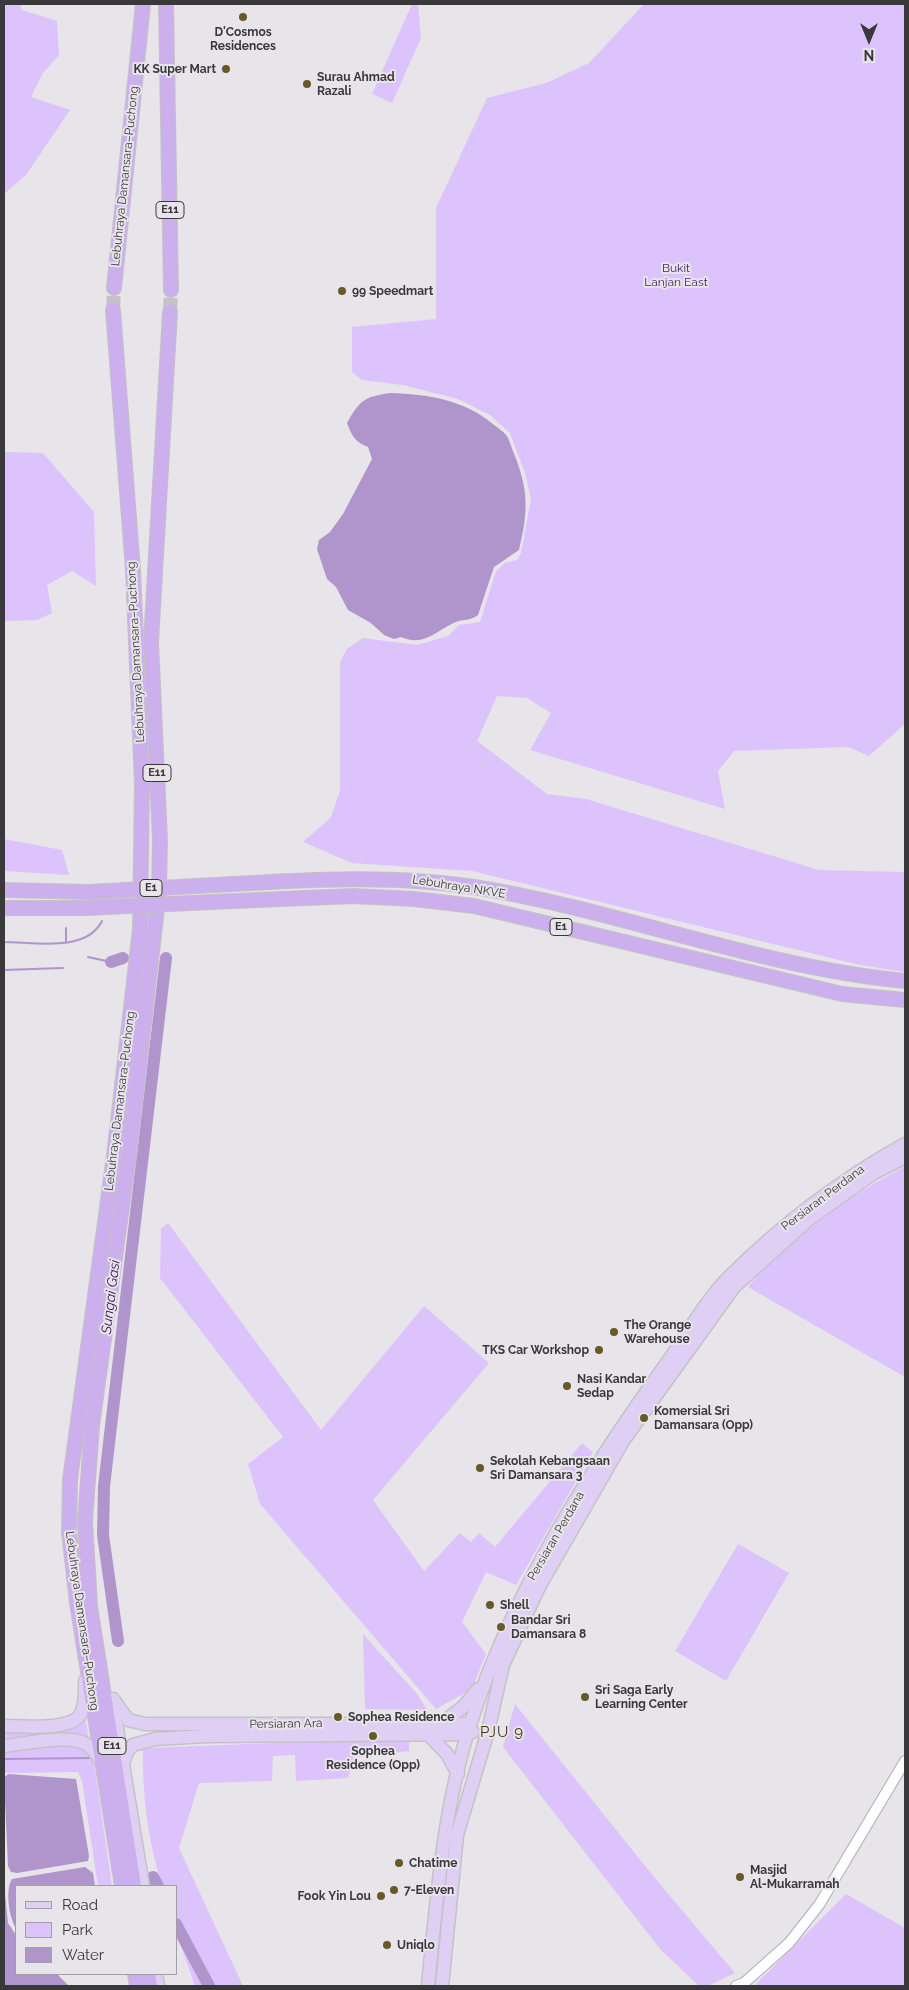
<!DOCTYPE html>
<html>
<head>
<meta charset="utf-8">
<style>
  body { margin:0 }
  #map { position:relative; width:909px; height:1990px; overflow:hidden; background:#e7e4ea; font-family:Raleway,sans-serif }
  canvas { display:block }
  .frame { position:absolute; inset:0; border:5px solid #39383a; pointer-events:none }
  .legend { position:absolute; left:15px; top:1885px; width:162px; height:90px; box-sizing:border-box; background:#e7e4ea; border:1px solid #a19fa4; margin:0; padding:6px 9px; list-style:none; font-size:15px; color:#39383a }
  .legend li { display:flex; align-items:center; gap:10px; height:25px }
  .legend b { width:25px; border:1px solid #a19fa4 }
  .north { position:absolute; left:844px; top:15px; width:50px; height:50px; -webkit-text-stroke:4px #e7e4ea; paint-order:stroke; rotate:180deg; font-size:14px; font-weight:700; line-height:20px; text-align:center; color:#39383a }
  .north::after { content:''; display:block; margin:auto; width:18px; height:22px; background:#39383a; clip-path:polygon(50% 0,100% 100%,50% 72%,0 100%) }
</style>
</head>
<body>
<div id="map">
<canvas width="909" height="1990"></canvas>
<div class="frame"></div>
<ul class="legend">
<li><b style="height:6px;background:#e0cff4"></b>Road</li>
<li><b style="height:14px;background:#ddc3fb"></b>Park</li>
<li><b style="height:14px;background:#af95cc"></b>Water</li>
</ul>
<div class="north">N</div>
</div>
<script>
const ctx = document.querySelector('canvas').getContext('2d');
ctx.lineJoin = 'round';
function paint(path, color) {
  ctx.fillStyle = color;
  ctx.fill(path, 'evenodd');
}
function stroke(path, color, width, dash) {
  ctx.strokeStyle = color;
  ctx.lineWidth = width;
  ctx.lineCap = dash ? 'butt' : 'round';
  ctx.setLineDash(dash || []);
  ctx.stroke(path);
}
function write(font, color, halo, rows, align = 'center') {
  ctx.font = font + ' Raleway,sans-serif';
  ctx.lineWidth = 4;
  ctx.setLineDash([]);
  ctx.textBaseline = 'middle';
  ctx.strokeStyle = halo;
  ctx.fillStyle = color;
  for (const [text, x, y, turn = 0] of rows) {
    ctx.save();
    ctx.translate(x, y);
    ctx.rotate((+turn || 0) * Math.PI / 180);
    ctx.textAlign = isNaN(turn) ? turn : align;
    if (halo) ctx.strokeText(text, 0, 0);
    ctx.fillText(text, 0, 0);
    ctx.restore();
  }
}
const green = new Path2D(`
  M4,4H20L22,10L57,21L59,55L43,73L31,97L70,110L26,175L4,194Z
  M412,4H418L421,38L392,103L372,94Z
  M644,4H905V724L869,756L848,747L734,751L718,771L725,809L530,750L551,713L527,698L497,696L477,741L547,794L586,799L819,870L905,872V972L860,965L472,871L352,863L303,842L331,817L340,791V662L347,649L363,638L417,645L448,636L459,625L480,622L496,571L505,563L517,560L521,553L531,499L525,473L510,433L490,415L458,399L403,385L362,380L352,372V327L436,319V208L487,98L546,83L589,63Z
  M4,452L43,453L94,512L96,586L72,571L47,585L52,613L37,620L4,621Z
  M4,839L62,850L69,875L4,871Z
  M905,1166V1377L748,1287C790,1235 847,1198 905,1166Z
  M168,1223L321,1430L424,1306L489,1363L373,1500L424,1571L460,1533L471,1542L479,1533L495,1547L582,1443L593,1452L516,1585L486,1572L462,1622L486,1654L472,1689L436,1709L260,1504L248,1464L283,1437L160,1278L161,1229Z
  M738,1544L789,1573L726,1681L675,1651Z
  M363,1634L418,1695L427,1710L365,1709Z
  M515,1704L654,1877L735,1973L708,1986H699L661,1950L503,1747Z
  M85,1716L89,1740L72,1736L4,1738V1731Z
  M409,1738V1751L354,1757L348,1778L296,1781L295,1755L273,1756L272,1781L199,1783L179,1848L243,1986H195L176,1932V1886H162C148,1841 142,1795 143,1748Z
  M78,1744L91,1754L94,1763L112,1886H98L82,1781L78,1772L4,1773V1751L38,1746Z
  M846,1894L905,1928V1986H759L756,1984Z`);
const water = new Path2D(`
  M390,393C428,394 465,400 494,425C498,428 503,431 506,435C510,440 512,450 515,456C529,493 528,512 519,550L494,567L478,615C470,621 464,619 456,622C435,631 425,647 401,637L394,639L384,635L371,623L348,610L336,587L327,579L317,549L319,540L330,532L343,514L372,459L368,447C355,442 352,436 347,423C360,400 364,397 390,393Z
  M9,1774L76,1779L89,1856L88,1861L17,1873L11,1872L8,1866L4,1777Z
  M85,1867L93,1873L95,1886H16V1928C9,1918 5,1889 12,1879Z
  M4,1884L8,1923L16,1935V1974H57L69,1986H4Z`);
const stream = new Path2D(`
  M66,928V943
  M4,934V942C34,942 86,953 102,921
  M88,957L111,962
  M4,970L63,968
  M4,1759L89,1758`);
const river = new Path2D(`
  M111,962L123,958
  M118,1641L103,1535L104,1486L166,958
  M153,1877L158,1886
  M176,1924L209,1986`);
const highwayTunnel = new Path2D(`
  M113,310L114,288
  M170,312L171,290`);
const minor = new Path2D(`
  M736,1986L744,1983L789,1943L819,1905L905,1761`);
const major = new Path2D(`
  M113,1699L128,1720L145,1724H470
  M113,1704L143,1886
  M442,1723L463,1707L478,1689
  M4,1726C22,1726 69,1731 80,1715C86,1706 85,1692 85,1681
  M428,1734L447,1754L458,1774
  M4,1746C24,1744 63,1735 82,1742C92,1746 97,1755 103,1764
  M123,1763L128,1750L133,1745L155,1739L207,1736L467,1734L473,1732
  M156,1974L158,1986
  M428,1986C437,1897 443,1808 471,1722C513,1591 589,1471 669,1360C686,1335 708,1298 728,1278C781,1225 840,1180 905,1144
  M442,1986L457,1835L488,1731L503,1665L539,1587L623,1441L734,1287L809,1219L874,1173L905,1157`);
const highway = new Path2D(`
  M166,4L171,290
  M114,288L143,4
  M113,310L133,570L142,784L140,929L114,1156L70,1480L69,1532L77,1603L122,1886
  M214,885C301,880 387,874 474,887C619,910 758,967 905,981
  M4,890L89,892
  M211,902L353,896L414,899L474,906L842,994L905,1000
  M4,908H87
  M134,1886L90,1606L85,1521L92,1426L129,1156L159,890L160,840L151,642L170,312
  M135,1974L137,1986
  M148,1974L150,1986`);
const highwayBridge = new Path2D(`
  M89,892L214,885
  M87,908L211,902`);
const markers = [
  [243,17,5,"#675a27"],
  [226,69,5,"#675a27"],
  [307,84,5,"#675a27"],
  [342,291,5,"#675a27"],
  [614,1332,5,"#675a27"],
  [599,1350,5,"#675a27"],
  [567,1386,5,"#675a27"],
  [644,1418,5,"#675a27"],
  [480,1468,5,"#675a27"],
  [490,1605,5,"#675a27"],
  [501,1627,5,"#675a27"],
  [585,1697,5,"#675a27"],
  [338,1717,5,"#675a27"],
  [373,1736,5,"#675a27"],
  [399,1863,5,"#675a27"],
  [740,1877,5,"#675a27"],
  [394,1890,5,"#675a27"],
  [381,1896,5,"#675a27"],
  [387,1945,5,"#675a27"]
];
const shields = [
  [170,210,28],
  [157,773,28],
  [151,888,22],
  [561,927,22],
  [112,1746,28]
];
const shieldNames = [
  ["E11",170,210],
  ["E11",157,773],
  ["E1",151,888],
  ["E1",561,927],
  ["E11",112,1746]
];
const poiNames = [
  ["D'Cosmos",243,32,"center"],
  ["Residences",243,46,"center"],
  ["KK Super Mart",216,69,"right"],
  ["Surau Ahmad",317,77],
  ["Razali",317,91],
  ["99 Speedmart",352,291],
  ["The Orange",624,1325],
  ["Warehouse",624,1339],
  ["TKS Car Workshop",589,1350,"right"],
  ["Nasi Kandar",577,1379],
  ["Sedap",577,1393],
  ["Komersial Sri",654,1411],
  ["Damansara (Opp)",654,1425],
  ["Sekolah Kebangsaan",490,1461],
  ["Sri Damansara 3",490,1475],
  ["Shell",500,1605],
  ["Bandar Sri",511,1620],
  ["Damansara 8",511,1634],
  ["Sri Saga Early",595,1690],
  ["Learning Center",595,1704],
  ["Sophea Residence",348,1717],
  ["Sophea",373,1751,"center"],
  ["Residence (Opp)",373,1765,"center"],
  ["Chatime",409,1863],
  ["Masjid",750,1870],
  ["Al-Mukarramah",750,1884],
  ["7-Eleven",404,1890],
  ["Fook Yin Lou",371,1896,"right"],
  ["Uniqlo",397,1945]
];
const streetNames = [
  ["Lebuhraya Damansara–Puchong",125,176,-84],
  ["Lebuhraya Damansara–Puchong",136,652,-93],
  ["Lebuhraya NKVE",459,887,9],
  ["Lebuhraya Damansara–Puchong",120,1101,-83],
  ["Persiaran Perdana",823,1198,-37],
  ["Persiaran Perdana",556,1536,-60],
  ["Lebuhraya Damansara–Puchong",82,1621,82],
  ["Persiaran Ara",286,1724,-1]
];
const parkNames = [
  ["Bukit",676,268],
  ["Lanjan East",676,282]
];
const waterNames = [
  ["Sungai Gasi",111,1297,-83]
];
const quarterNames = [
  ["PJU 9",502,1732]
];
paint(green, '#ddc3fb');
paint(water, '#af95cc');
stroke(stream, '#af95cc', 2);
stroke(river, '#af95cc', 12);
stroke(highwayTunnel, '#c4c2c7', 14, [14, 7]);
stroke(minor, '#afacb2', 12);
stroke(major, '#c4c3c4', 15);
stroke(highway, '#c4c3c4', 16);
stroke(minor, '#fff', 10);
stroke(major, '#e0cff4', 12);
stroke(highway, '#ccafed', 14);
stroke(highwayBridge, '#c4c3c4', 16, []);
stroke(highwayBridge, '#ccafed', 14);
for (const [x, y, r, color] of markers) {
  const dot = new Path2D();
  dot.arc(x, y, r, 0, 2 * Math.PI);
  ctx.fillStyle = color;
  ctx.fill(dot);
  stroke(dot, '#e7e4ea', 2);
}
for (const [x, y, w] of shields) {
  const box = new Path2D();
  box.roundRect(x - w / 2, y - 8.5, w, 17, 4);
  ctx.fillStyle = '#e7e4ea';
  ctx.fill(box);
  stroke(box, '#39383a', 1);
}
write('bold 11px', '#39383a', null, shieldNames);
write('bold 12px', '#39383a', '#e7e4ea', poiNames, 'left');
write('12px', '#39383a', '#e7e4ea', streetNames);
write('12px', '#482566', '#e7e4ea', parkNames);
write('italic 14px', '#381354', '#e7e4ea', waterNames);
ctx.letterSpacing = '1px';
write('15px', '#40360c', '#e7e4ea', quarterNames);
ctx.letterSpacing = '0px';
</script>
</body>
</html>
